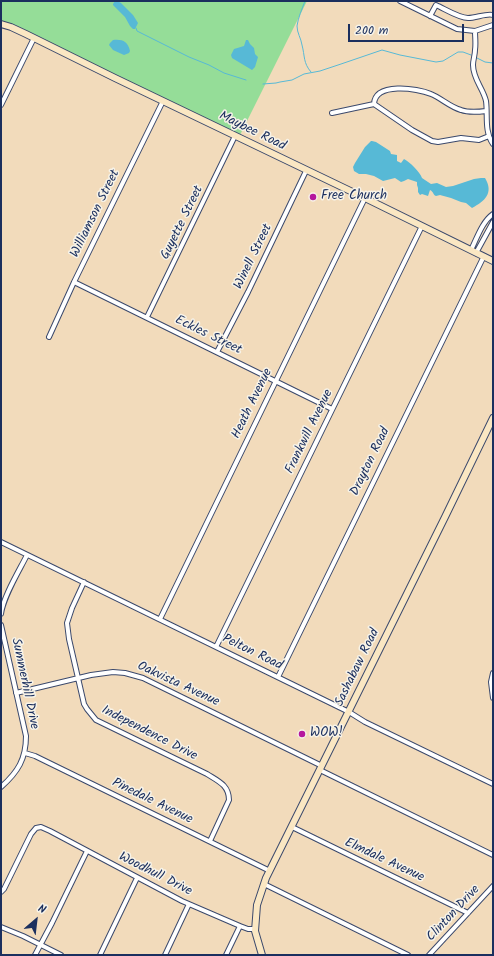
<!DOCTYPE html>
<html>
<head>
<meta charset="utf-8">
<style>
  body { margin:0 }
  #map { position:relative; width:494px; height:956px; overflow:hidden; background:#f2dbbb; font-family:Kalam,sans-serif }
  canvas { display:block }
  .frame { position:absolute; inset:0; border:2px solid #1b2f5e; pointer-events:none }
  .north { position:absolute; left:16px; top:900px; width:40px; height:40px; -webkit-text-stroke:3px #f7f3e8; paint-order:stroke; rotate:28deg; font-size:11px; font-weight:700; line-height:16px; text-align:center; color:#1b2f5e }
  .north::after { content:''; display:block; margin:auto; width:14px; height:18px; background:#1b2f5e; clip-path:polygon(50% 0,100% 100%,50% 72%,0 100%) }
  .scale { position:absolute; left:348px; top:24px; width:116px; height:18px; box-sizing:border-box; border:2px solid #1b2f5e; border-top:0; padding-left:5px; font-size:12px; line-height:14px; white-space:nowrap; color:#1b2f5e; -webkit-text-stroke:3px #f7f3e8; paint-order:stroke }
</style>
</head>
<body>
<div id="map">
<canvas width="494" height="956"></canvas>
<div class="frame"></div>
<div class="north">N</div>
<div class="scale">200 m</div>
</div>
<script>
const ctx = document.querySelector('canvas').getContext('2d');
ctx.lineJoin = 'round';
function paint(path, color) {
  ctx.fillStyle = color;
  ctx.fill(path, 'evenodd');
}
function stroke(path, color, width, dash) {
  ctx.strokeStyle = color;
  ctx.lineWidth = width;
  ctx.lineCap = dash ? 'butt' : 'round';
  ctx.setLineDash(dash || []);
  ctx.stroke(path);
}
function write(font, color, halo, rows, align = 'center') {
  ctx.font = font + ' Kalam,sans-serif';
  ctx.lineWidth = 3;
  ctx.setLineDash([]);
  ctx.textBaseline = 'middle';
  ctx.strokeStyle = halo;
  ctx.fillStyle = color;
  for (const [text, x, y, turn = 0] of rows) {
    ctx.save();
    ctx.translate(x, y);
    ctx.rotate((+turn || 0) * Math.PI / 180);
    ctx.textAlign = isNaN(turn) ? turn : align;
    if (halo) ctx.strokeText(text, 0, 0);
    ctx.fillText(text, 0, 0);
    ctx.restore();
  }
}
const green = new Path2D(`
  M1,1H307L239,137L1,21Z`);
const water = new Path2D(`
  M115,1L119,2L121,3L133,15L138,23L135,29H133L130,26L125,17L113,5V4Z
  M113,40C122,39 128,41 130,51L129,53L124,55L113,50L109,45L110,43Z
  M246,40H248L250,44L254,48L255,54L258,57L255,67L252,70L232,58L231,55L234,49L244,46Z
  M371,141H372L376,142L390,151L391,154L397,155V161L401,163L404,159C410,162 420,172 422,178L431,184L437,183L446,187L453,186L474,179L481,178H485C494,193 485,201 472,208L466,203L461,202L451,198L440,195L436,196C433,195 434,192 430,190L428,196L422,194L420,195L418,192V188L417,185V182L408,179L404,181L401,182L395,178L383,181L374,176L366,174H359L354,171L353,167L355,163L365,147Z`);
const stream = new Path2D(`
  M304,1H305C302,9 298,18 297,26C297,33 301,38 302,45C305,56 303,63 311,72
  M136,28L137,31L189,57L209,65L224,73L246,80
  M477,58L485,62L493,63
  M263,84L276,83L280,82L292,80L304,74L320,71L341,64L382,50L400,55L436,62L443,61L458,52H463L471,55`);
const street = new Path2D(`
  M400,1L457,29L475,31L493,25
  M430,16L436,5C445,9 459,18 468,18C476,18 487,13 493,15
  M475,31C475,37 476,44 475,50C475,55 473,60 473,65C473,79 483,88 486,101C488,115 484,131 493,144
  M374,104C375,82 417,88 431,94C441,98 450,107 461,110C469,113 478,112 486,111
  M1,105L34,38
  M332,113L374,104L412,130L432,141L438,142L461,138L479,140L489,136
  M471,250C477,238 482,222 493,214
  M476,253L493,222
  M74,282L332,409
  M147,317L235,136
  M49,337L74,282L163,101
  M217,352L248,292L306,171
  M1,542L349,712L365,722L493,784
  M84,582L72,608L67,623L69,639L84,704L87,709L96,720L207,774C218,781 229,785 229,800L210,841
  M1,614C3,597 19,571 27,555
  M160,619L365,198
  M1,625L26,736C26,759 18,772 1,787
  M216,647L422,226
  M493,673L491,682L493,698
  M278,677L484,256
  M16,693L91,675L113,672L125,673L143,678L322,766
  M25,753L35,756L270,871
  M320,770L493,855
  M292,827L468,913
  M264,884L408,955
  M1,892L4,889L31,834L36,828L41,827L50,831L182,901L240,926L248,929H255
  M1,927L23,936L61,955
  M35,955L52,923L87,851
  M100,955L137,878
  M165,955L189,904
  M226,955L240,926
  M429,955L493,886`);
const secondary = new Path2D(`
  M1,24L11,27L26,34L115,78L365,198L493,261
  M262,955L255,931L257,905L266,878L445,517L493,418`);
const markers = [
  [313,197,4,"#b5179e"],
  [302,734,4,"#b5179e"]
];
const streetNames = [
  ["Maybee Road",252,132,26],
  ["Williamson Street",96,214,-64],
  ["Guyette Street",183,223,-64],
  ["Winell Street",254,257,-64],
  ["Eckles Street",208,336,26],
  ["Heath Avenue",253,404,-64],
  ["Frankwill Avenue",310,432,-64],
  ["Drayton Road",371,462,-64],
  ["Pelton Road",252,653,26],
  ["Sashabaw Road",358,668,-64],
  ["Summerhill Drive",24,684,78],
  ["Oakvista Avenue",178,685,25],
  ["Independence Drive",149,734,27],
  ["Pinedale Avenue",152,802,26],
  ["Elmdale Avenue",384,861,25],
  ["Woodhull Drive",155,875,27],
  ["Clinton Drive",454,914,-47]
];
const poiNames = [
  ["Free Church",321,197],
  ["WOW!",310,734]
];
paint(green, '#95dd98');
paint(water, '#57b9d6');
stroke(stream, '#57b9d6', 1);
stroke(street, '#3b496c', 6);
stroke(secondary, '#3b496c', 8);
stroke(street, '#fff', 4);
stroke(secondary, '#fae7c3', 6);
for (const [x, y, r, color] of markers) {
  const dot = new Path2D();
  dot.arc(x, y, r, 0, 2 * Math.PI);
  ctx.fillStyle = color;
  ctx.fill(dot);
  stroke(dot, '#f7f3e8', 1.5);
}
write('13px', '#1b2f5e', '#f7f3e8', streetNames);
write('13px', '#1b2f5e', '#f7f3e8', poiNames, 'left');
</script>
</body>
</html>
